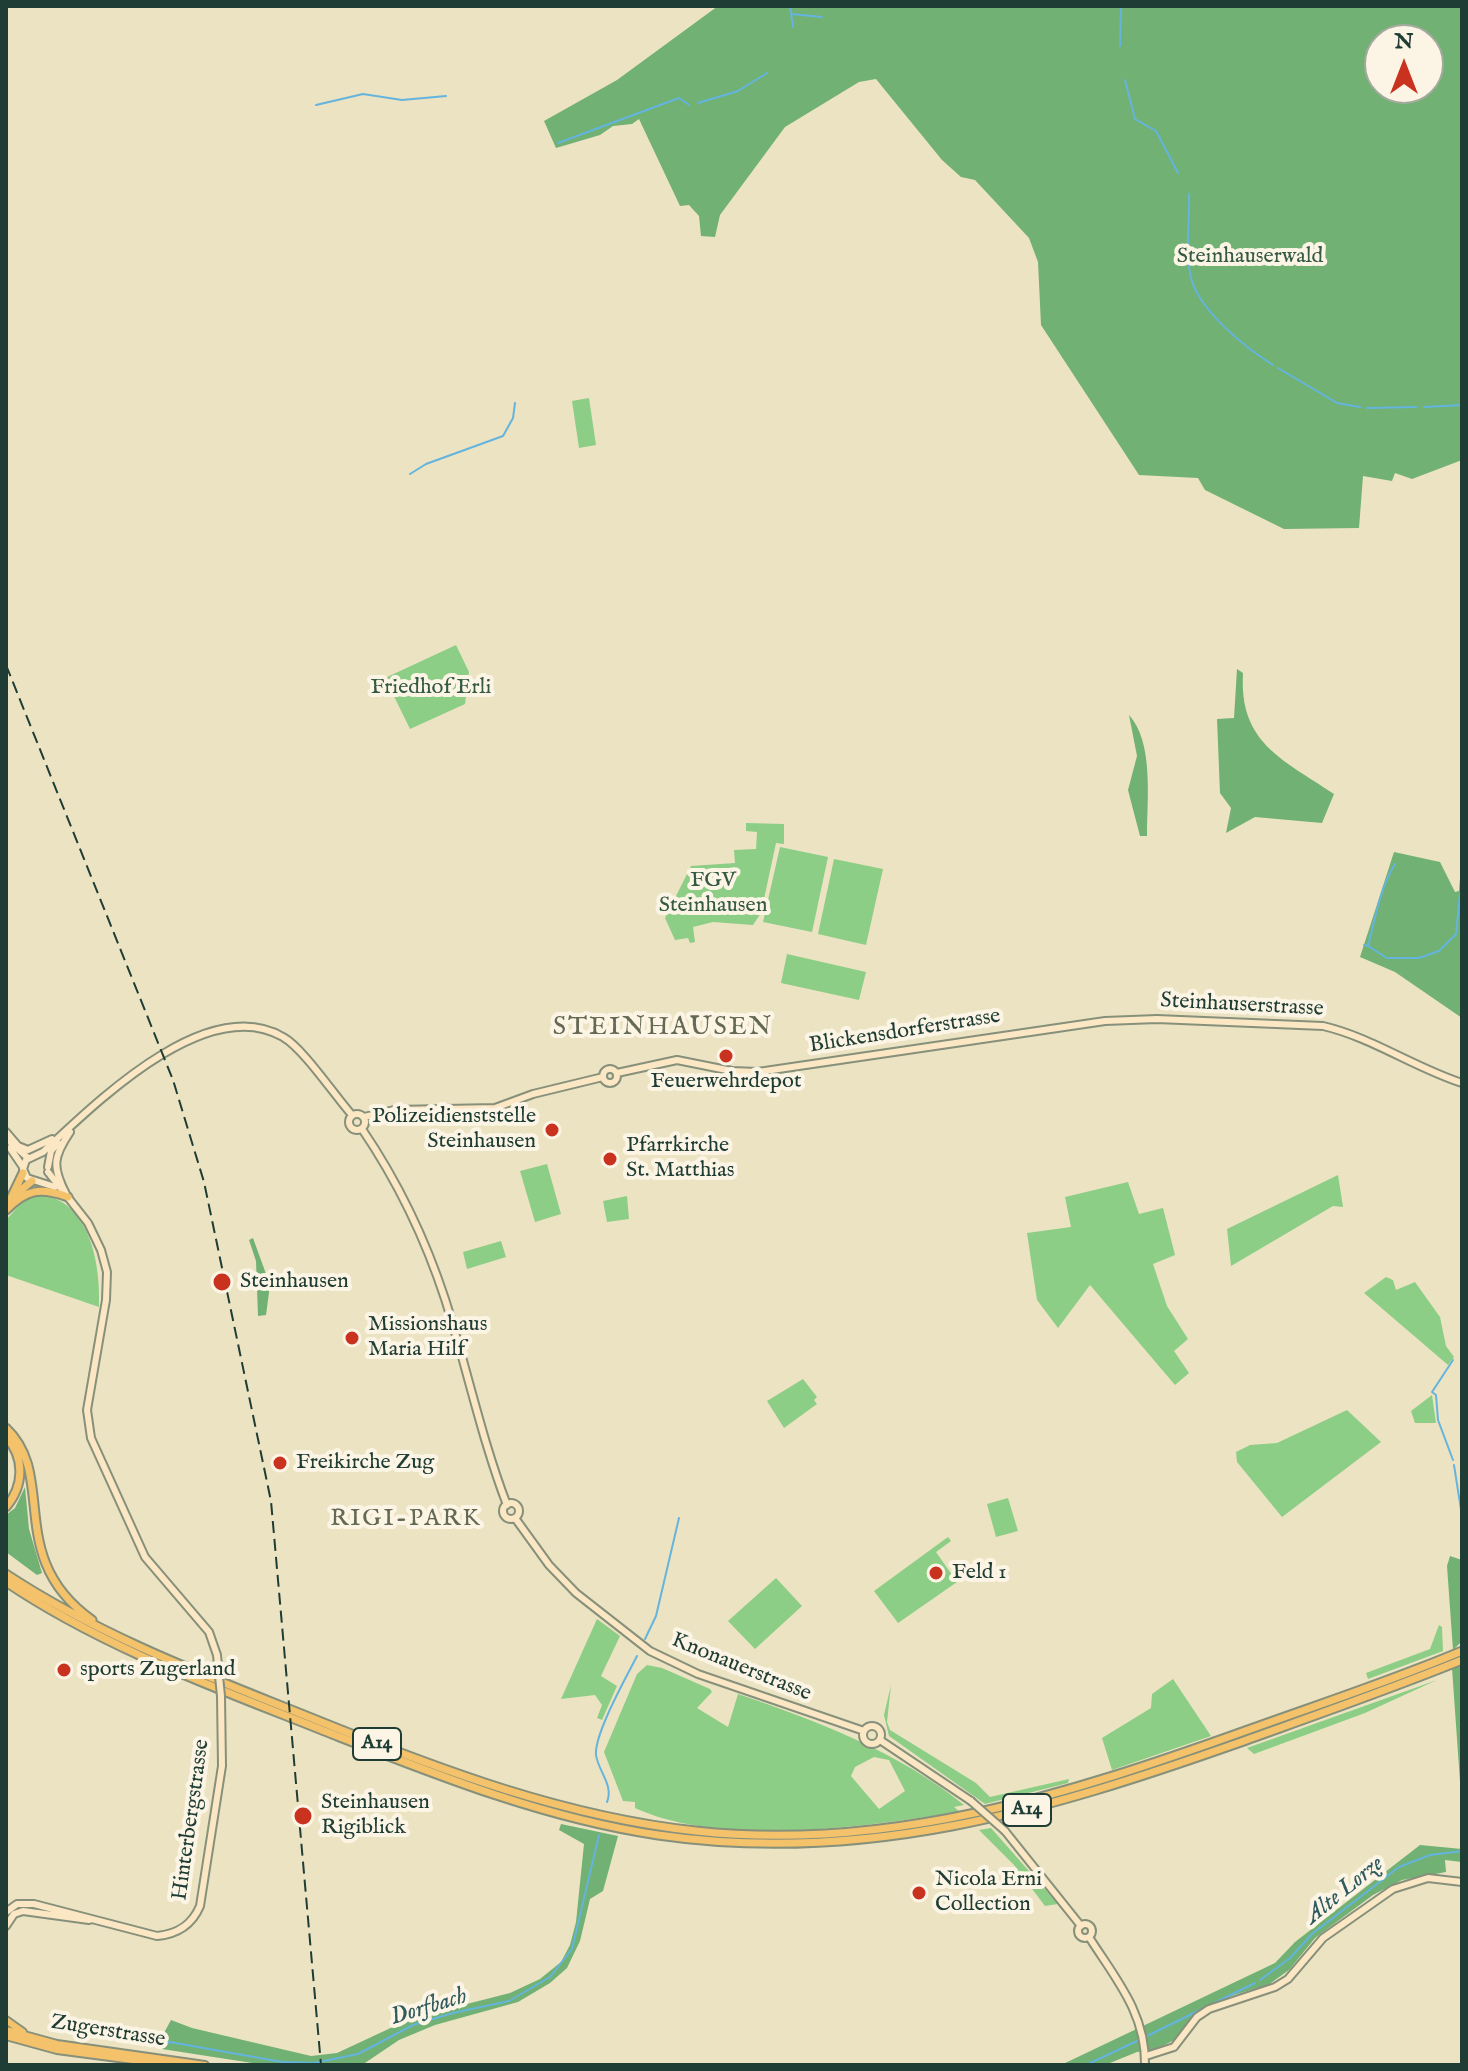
<!DOCTYPE html>
<html>
<head>
<meta charset="utf-8">
<style>
  body { margin:0 }
  #map { position:relative; width:1468px; height:2071px; overflow:hidden; background:#ece3c2; font-family:"IM FELL English",serif }
  canvas { display:block }
  .frame { position:absolute; inset:0; border:8px solid #1f3d34; pointer-events:none }
  .north { position:absolute; left:1364px; top:24px; width:80px; height:80px; box-sizing:border-box; background:#fcf5e5; border:2px solid #a4ab9e; border-radius:50%; rotate:0deg; font-size:22px; font-weight:700; line-height:32px; text-align:center; color:#1f3d34 }
  .north::after { content:''; display:block; margin:auto; width:28px; height:36px; background:#c8321e; clip-path:polygon(50% 0,100% 100%,50% 72%,0 100%) }
</style>
</head>
<body>
<div id="map">
<canvas width="1468" height="2071"></canvas>
<div class="frame"></div>
<div class="north">N</div>
</div>
<script>
const ctx = document.querySelector('canvas').getContext('2d');
ctx.lineJoin = 'round';
function paint(path, color) {
  ctx.fillStyle = color;
  ctx.fill(path, 'evenodd');
}
function stroke(path, color, width, dash) {
  ctx.strokeStyle = color;
  ctx.lineWidth = width;
  ctx.lineCap = dash ? 'butt' : 'round';
  ctx.setLineDash(dash || []);
  ctx.stroke(path);
}
function write(font, color, halo, rows, align = 'center') {
  ctx.font = font + ' "IM FELL English",serif';
  ctx.lineWidth = 8;
  ctx.setLineDash([]);
  ctx.textBaseline = 'middle';
  ctx.strokeStyle = halo;
  ctx.fillStyle = color;
  for (const [text, x, y, turn = 0] of rows) {
    ctx.save();
    ctx.translate(x, y);
    ctx.rotate((+turn || 0) * Math.PI / 180);
    ctx.textAlign = isNaN(turn) ? turn : align;
    if (halo) ctx.strokeText(text, 0, 0);
    ctx.fillText(text, 0, 0);
    ctx.restore();
  }
}
const green = new Path2D(`
  M589,398L596,445L579,448L572,401Z
  M456,645L469,672L465,704L410,729L385,678Z
  M746,823L784,824V844L776,843L761,913L753,925L713,922L693,927L695,942L690,943L688,938L675,940L665,918L691,866L735,863L734,850L756,849L757,832L746,831Z
  M780,847L828,857L812,932L763,922Z
  M834,859L883,869L866,945L818,934Z
  M787,954L866,972L859,1000L781,983Z
  M547,1164L561,1214L535,1222L520,1171Z
  M1338,1175L1343,1207L1333,1206L1231,1266L1227,1229Z
  M1128,1182L1139,1214L1163,1208L1175,1255L1153,1264L1167,1306L1188,1339L1174,1351L1189,1373L1175,1385L1090,1285L1058,1328L1037,1300L1027,1233L1071,1227L1065,1197Z
  M40,1195C91,1200 101,1268 99,1307L6,1275V1220L23,1201Z
  M627,1196L629,1219L607,1222L603,1201Z
  M501,1241L506,1257L467,1269L463,1252Z
  M1386,1277L1393,1280L1396,1290L1415,1282L1440,1317L1446,1346L1454,1357L1448,1365L1364,1293Z
  M803,1379L817,1397L814,1400L817,1404L784,1428L767,1401Z
  M1432,1395L1436,1423H1415L1411,1411Z
  M1347,1410L1381,1442L1282,1517L1237,1462L1236,1452L1250,1445L1277,1443Z
  M1008,1498L1018,1531L996,1537L987,1504Z
  M948,1537L951,1541L936,1552L957,1582L898,1623L874,1591Z
  M776,1578L802,1606L755,1649L728,1621Z
  M597,1619L620,1636L601,1676L617,1686L602,1720L597,1718L602,1705L595,1695L561,1699Z
  M1439,1625L1442,1627L1443,1651L1368,1679L1366,1673L1430,1649Z
  M647,1665L662,1668L710,1689L712,1692L697,1708L728,1727L738,1694C817,1721 899,1752 964,1805L954,1807L960,1812C867,1826 722,1848 635,1808V1802L623,1801L604,1752L637,1674ZM874,1757L889,1760L905,1791L879,1809L851,1776L855,1767Z
  M1173,1679L1211,1736L1112,1770L1102,1738L1151,1708L1152,1694Z
  M1437,1680L1365,1713L1254,1754L1247,1748Z
  M891,1685L887,1722L890,1730L976,1783L990,1797L1069,1779L1068,1783L985,1804L889,1736L884,1715Z
  M991,1828L1058,1904L1045,1906L1014,1865L979,1830Z`);
const forest = new Path2D(`
  M718,6H1462V460L1412,479L1395,473L1392,481L1363,476L1359,528L1284,529L1205,490L1198,478L1139,475L1041,325L1038,262L1029,238L975,180L961,177L942,160L876,79L859,82L785,127L720,215L715,237L701,236L699,216L689,205L680,206L639,119L632,124L613,126L600,135L556,148L544,121L617,80ZM1428,40V88H1380V40Z
  M1237,669L1243,673C1239,743 1282,759 1334,794L1322,823L1255,817L1226,833L1231,808L1220,793L1217,719L1234,718Z
  M1129,715C1154,742 1147,800 1147,836H1140L1128,790L1137,756Z
  M1394,852L1440,862L1455,892L1459,891L1462,852V1018L1395,972L1360,957Z
  M253,1238L270,1285L266,1315L258,1316L256,1261L249,1240Z
  M25,1487L29,1529L42,1573L37,1575L6,1552V1515L15,1508Z
  M1450,1556L1462,1560V1641L1453,1650L1447,1566Z
  M1462,1665V1810L1452,1668Z
  M561,1824L618,1836L603,1891L590,1899L580,1941L567,1968L550,1983L518,2002L435,2025L399,2040L362,2065H265L162,2049L158,2044L171,2020L192,2028L311,2056L337,2053L412,2018L510,1993L540,1979L561,1962L570,1945L576,1922L584,1844L559,1830Z
  M1420,1845L1462,1849V1862L1445,1860L1446,1872L1402,1880L1373,1895L1315,1938L1289,1970L1268,1985L1234,1995L1192,2016L1178,2038L1155,2050L1137,2052L1105,2065H1061L1275,1963L1295,1942Z`);
const stream = new Path2D(`
  M790,6L793,27
  M791,14L822,17
  M1120,46L1121,6
  M1125,80L1135,119L1156,131L1178,173
  M698,103L738,91L767,73
  M316,105L363,94L402,100L446,96
  M558,143L679,98L689,105
  M1189,194C1190,220 1184,256 1192,281C1202,313 1246,348 1273,365
  M1278,368L1337,403L1360,407
  M1424,407L1462,405
  M1367,408L1416,407
  M410,474L426,464L503,436L513,418L515,403
  M1364,945L1368,946C1375,919 1380,888 1395,864
  M1368,946L1387,958H1419L1439,951L1456,934L1460,894
  M1453,1360L1432,1392L1436,1395L1438,1420L1453,1460
  M1454,1465L1462,1516
  M645,1639L656,1616L679,1518
  M607,1802C614,1785 598,1771 596,1755C594,1734 627,1676 637,1656
  M1260,1980L1290,1958L1312,1934L1399,1867L1430,1855L1462,1851
  M1145,2037L1255,1983
  M164,2045L170,2042L282,2062L314,2063L358,2054L413,2025L453,2013L509,2001L550,1977L572,1949L599,1835
  M1086,2065L1139,2040`);
const secondary = new Path2D(`
  M603 1076a7 7 0 1 1 14 0a7 7 0 1 1-14 0Z
  M617,1073L677,1060L732,1071L758,1072L1105,1021L1157,1019L1323,1026C1371,1037 1415,1068 1462,1083
  M349 1122a8 8 0 1 1 16 0a8 8 0 1 1-16 0Z
  M364,1117L394,1110L495,1108L533,1094L603,1077
  M362,1129C398,1182 425,1238 445,1299C467,1368 481,1437 507,1505
  M6,1132L18,1146L28,1150L52,1139
  M8,1140L28,1158
  M10,1148L23,1167
  M48,1167L51,1151L58,1143
  M48,1172L88,1223L101,1250L107,1272L106,1300L87,1410L91,1438L145,1557L209,1632L217,1655L219,1676
  M55,1187L27,1178L23,1169L26,1160L43,1152C94,1105 206,992 283,1037C303,1048 335,1096 352,1115
  M66,1194C52,1167 53,1157 70,1132
  M503 1511a8 8 0 1 1 16 0a8 8 0 1 1-16 0Z
  M515,1518L549,1565L576,1593L650,1651L698,1674L864,1731
  M863 1735a9 9 0 1 1 18 0a9 9 0 1 1-18 0Z
  M880,1740L971,1801
  M1005,1831L1081,1926
  M6,1912L17,1904H34L157,1936C178,1934 192,1925 200,1906L222,1766L221,1696
  M1078 1931a7 7 0 1 1 14 0a7 7 0 1 1-14 0Z
  M6,1926L14,1914L23,1911L89,1920
  M1089,1937C1115,1978 1146,2013 1145,2065
  M1146,2056L1174,2047L1197,2017L1209,2009L1275,1987L1288,1979L1323,1938L1393,1889L1428,1878L1462,1882`);
const primary = new Path2D(`
  M6,2020L23,2032
  M6,2030L57,2044L205,2065
  M6,2036L57,2050L171,2065`);
const highway = new Path2D(`
  M15,1195L32,1181
  M9,1202L23,1173
  M6,1210C27,1189 40,1187 68,1197
  M6,1428C58,1477 4,1557 92,1620
  M6,1437C25,1458 24,1486 6,1507
  M6,1574C103,1638 212,1678 319,1721C441,1770 565,1817 696,1831C887,1852 1067,1795 1245,1731C1317,1705 1391,1681 1462,1651
  M6,1582C104,1648 217,1688 327,1732C434,1774 543,1818 658,1835C864,1865 1045,1811 1238,1743C1313,1716 1388,1690 1462,1660`);
const rail = new Path2D(`
  M6,665L173,1080L204,1182L271,1501L321,2065`);
const secondaryBridge = new Path2D(`
  M219,1676L221,1696
  M971,1801L1005,1831`);
const markers = [
  [726,1056,8,"#c8321e"],
  [552,1130,8,"#c8321e"],
  [610,1159,8,"#c8321e"],
  [222,1282,10,"#c8321e"],
  [352,1338,8,"#c8321e"],
  [280,1463,8,"#c8321e"],
  [936,1573,8,"#c8321e"],
  [64,1670,8,"#c8321e"],
  [303,1816,10,"#c8321e"],
  [919,1893,8,"#c8321e"]
];
const shields = [
  [377,1744,48],
  [1027,1810,48]
];
const shieldNames = [
  ["A14",377,1744],
  ["A14",1027,1810]
];
const parkNames = [
  ["Steinhauserwald",1250,257],
  ["Friedhof Erli",431,688],
  ["FGV",713,881],
  ["Steinhausen",713,906]
];
const streetNames = [
  ["Steinhauserstrasse",1242,1006,3],
  ["Blickensdorferstrasse",905,1032,-9],
  ["Knonauerstrasse",741,1668,22],
  ["Hinterbergstrasse",192,1820,-82],
  ["Zugerstrasse",108,2032,9]
];
const poiNames = [
  ["Feuerwehrdepot",726,1082,"center"],
  ["Polizeidienststelle",536,1117,"right"],
  ["Steinhausen",536,1142,"right"],
  ["Pfarrkirche",626,1146],
  ["St. Matthias",626,1171],
  ["Steinhausen",240,1282],
  ["Missionshaus",368,1325],
  ["Maria Hilf",368,1350],
  ["Freikirche Zug",296,1463],
  ["Feld 1",952,1573],
  ["sports Zugerland",80,1670],
  ["Steinhausen",321,1803],
  ["Rigiblick",321,1828],
  ["Nicola Erni",935,1880],
  ["Collection",935,1905]
];
const neighbourhoodNames = [
  ["RIGI-PARK",406,1520]
];
const waterNames = [
  ["Alte Lorze",1345,1891,-39],
  ["Dorfbach",429,2008,-17]
];
const quarterNames = [
  ["STEINHAUSEN",663,1029]
];
paint(green, '#8cce86');
paint(forest, '#71b173');
stroke(stream, '#64b4de', 2);
stroke(secondary, '#86907b', 10);
stroke(primary, '#86907b', 10);
stroke(highway, '#86907b', 11);
stroke(secondary, '#fbe7c3', 6);
stroke(primary, '#f4c26a', 6);
stroke(highway, '#f4c26a', 7);
stroke(rail, '#1f3d34', 2, [12, 6]);
stroke(secondaryBridge, '#86907b', 10, []);
stroke(secondaryBridge, '#fbe7c3', 6);
for (const [x, y, r, color] of markers) {
  const dot = new Path2D();
  dot.arc(x, y, r, 0, 2 * Math.PI);
  ctx.fillStyle = color;
  ctx.fill(dot);
  stroke(dot, '#fcf5e5', 3);
}
for (const [x, y, w] of shields) {
  const box = new Path2D();
  box.roundRect(x - w / 2, y - 16, w, 32, 6);
  ctx.fillStyle = '#fcf5e5';
  ctx.fill(box);
  stroke(box, '#1f3d34', 2);
}
write('bold 20px', '#1f3d34', null, shieldNames);
write('22px', '#355a44', '#fcf5e5', parkNames);
write('22px', '#1f3d34', '#fcf5e5', streetNames);
write('22px', '#1f3d34', '#fcf5e5', poiNames, 'left');
ctx.letterSpacing = '2px';
write('24px', '#646953', '#fcf5e5', neighbourhoodNames);
ctx.letterSpacing = '0px';
write('italic 24px', '#305b5e', '#fcf5e5', waterNames);
ctx.letterSpacing = '2px';
write('26px', '#646953', '#fcf5e5', quarterNames);
ctx.letterSpacing = '0px';
</script>
</body>
</html>
